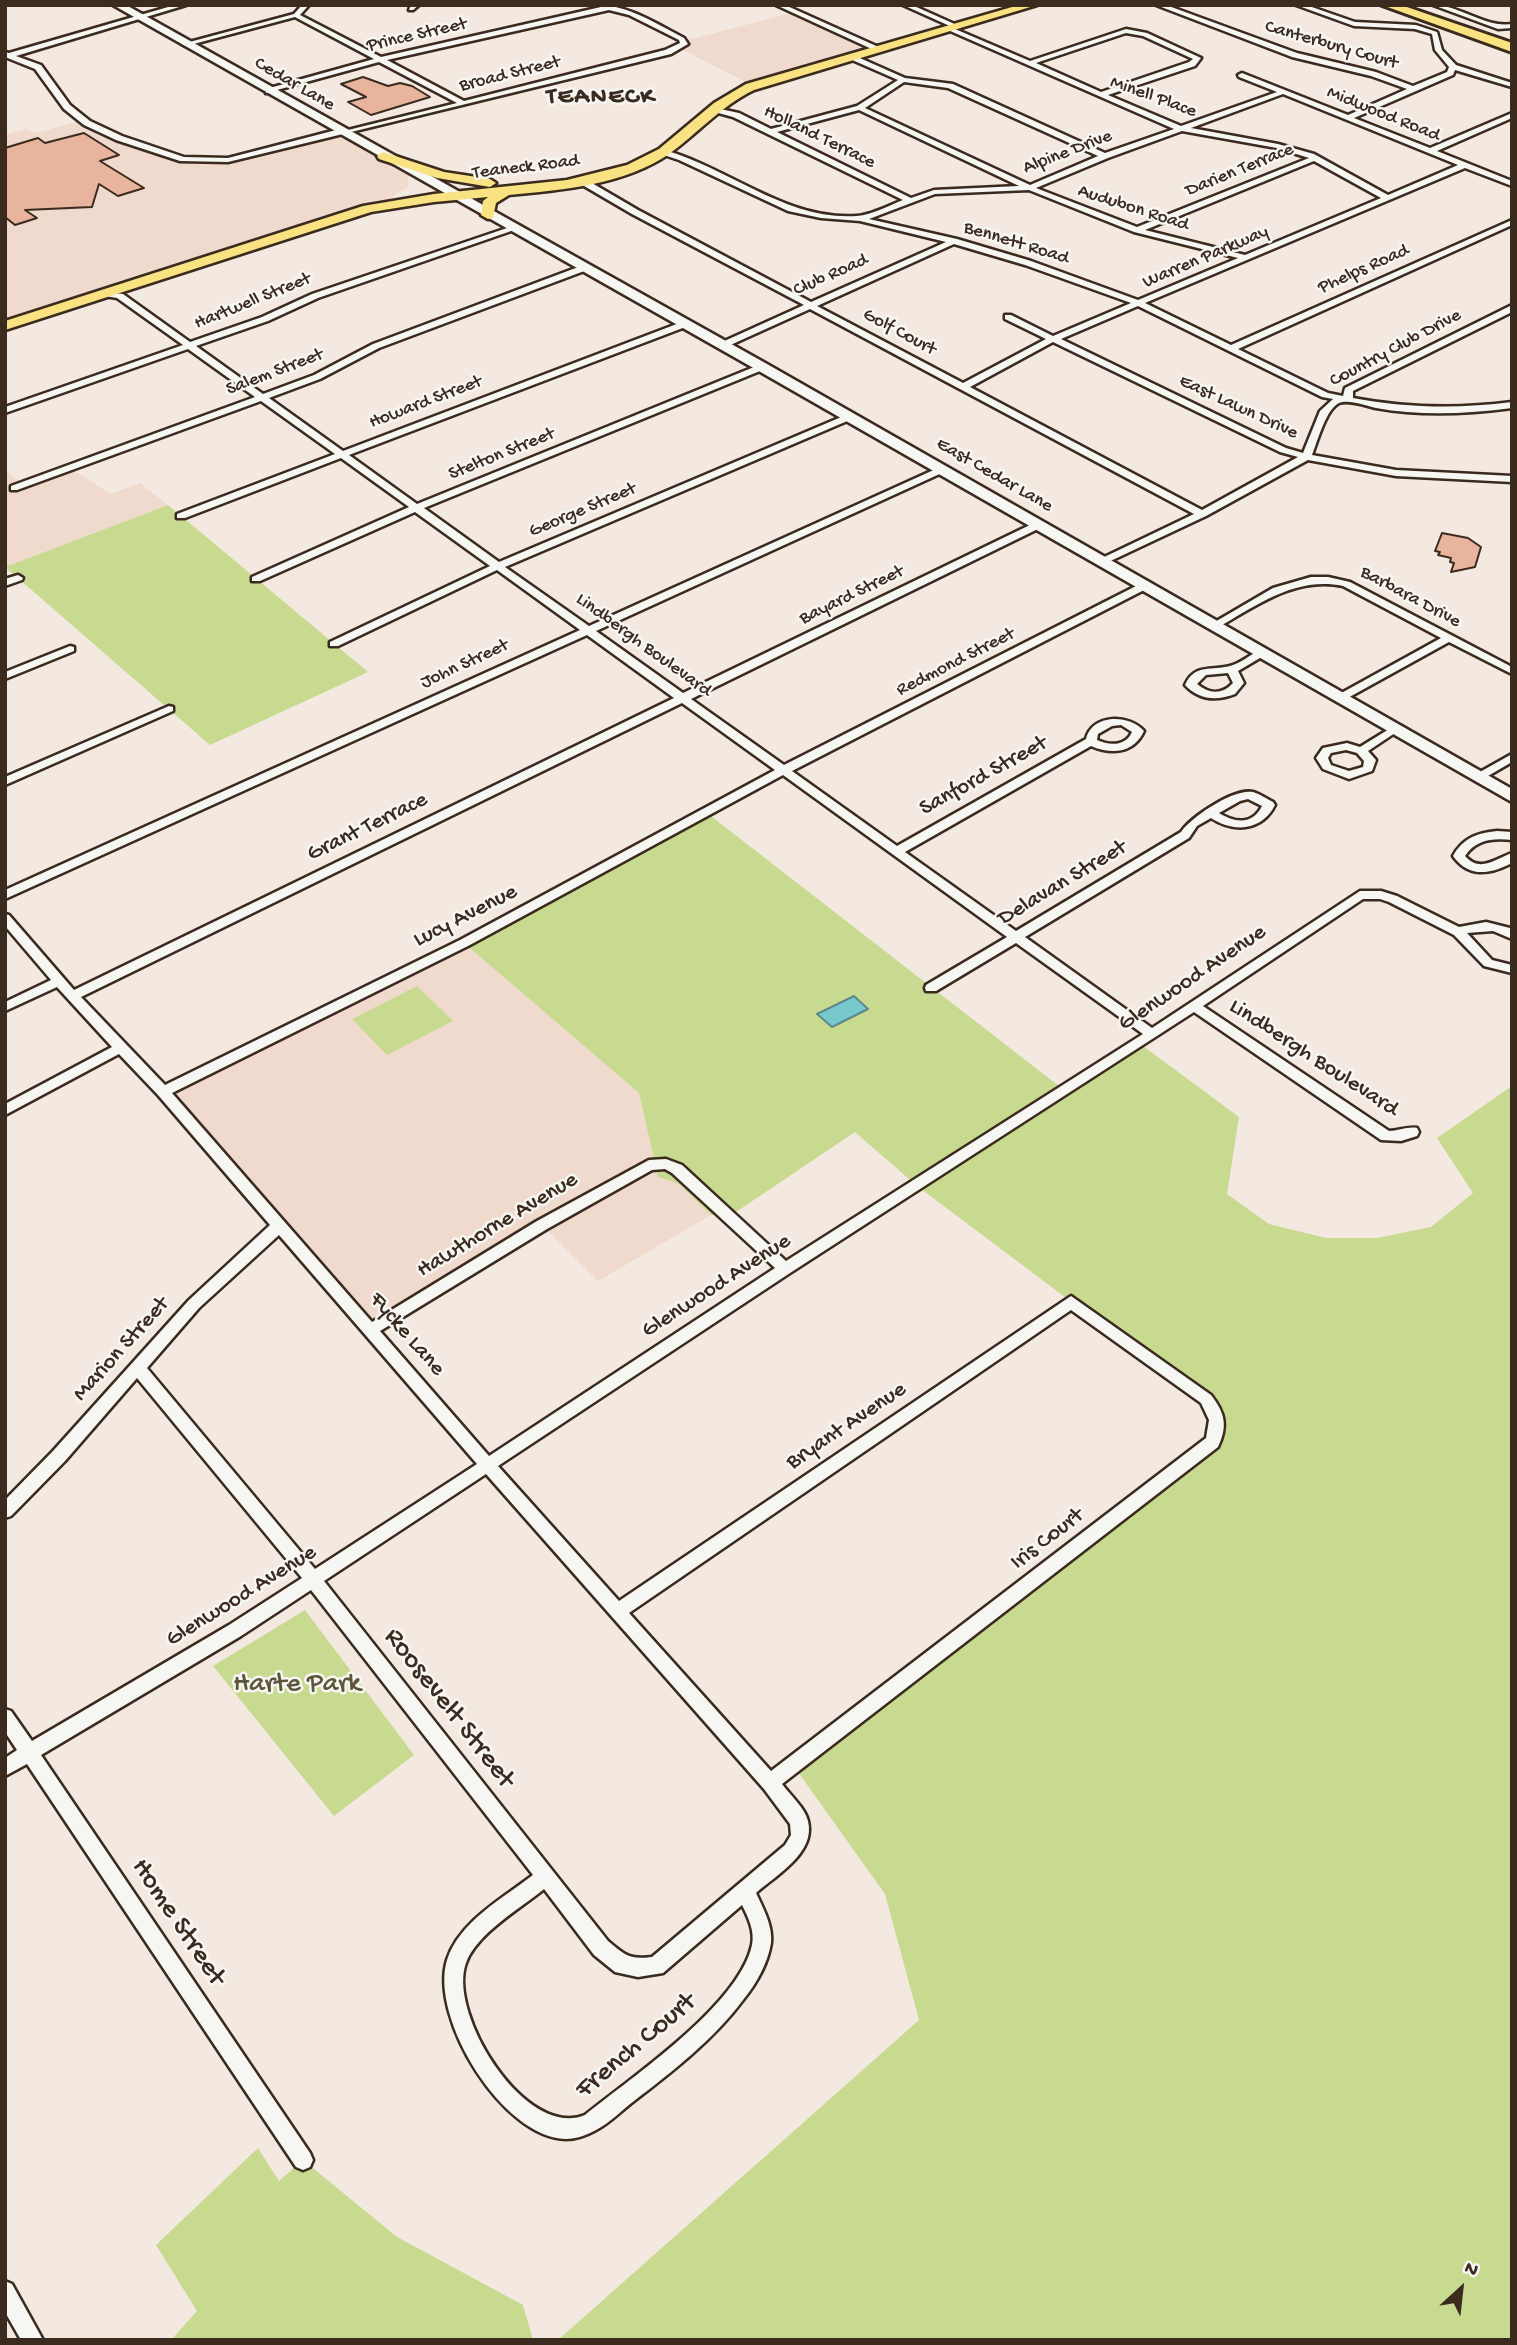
<!DOCTYPE html>
<html>
<head>
<meta charset="utf-8">
<style>
  body { margin:0 }
  #map { position:relative; width:1517px; height:2345px; overflow:hidden; background:#f3e9e1; font-family:"Gochi Hand",sans-serif }
  canvas { display:block }
  .frame { position:absolute; inset:0; border:7px solid #3b2a1e; pointer-events:none }
  .north { position:absolute; left:1426px; top:2254px; width:70px; height:70px; -webkit-text-stroke:5px #f6f6f2; paint-order:stroke; rotate:27deg; font-size:19px; font-weight:700; line-height:28px; text-align:center; color:#3b2a1e }
  .north::after { content:''; display:block; margin:auto; width:24px; height:32px; background:#3b2a1e; clip-path:polygon(50% 0,100% 100%,50% 72%,0 100%) }
</style>
</head>
<body>
<div id="map">
<canvas width="1517" height="2345"></canvas>
<div class="frame"></div>
<div class="north">N</div>
</div>
<script>
const ctx = document.querySelector('canvas').getContext('2d');
ctx.lineJoin = 'round';
function paint(path, color) {
  ctx.fillStyle = color;
  ctx.fill(path, 'evenodd');
}
function stroke(path, color, width, dash) {
  ctx.strokeStyle = color;
  ctx.lineWidth = width;
  ctx.lineCap = dash ? 'butt' : 'round';
  ctx.setLineDash(dash || []);
  ctx.stroke(path);
}
function write(font, color, halo, rows, align = 'center') {
  ctx.font = font + ' "Gochi Hand",sans-serif';
  ctx.lineWidth = 5;
  ctx.setLineDash([]);
  ctx.textBaseline = 'middle';
  ctx.strokeStyle = halo;
  ctx.fillStyle = color;
  for (const [text, x, y, turn = 0] of rows) {
    ctx.save();
    ctx.translate(x, y);
    ctx.rotate((+turn || 0) * Math.PI / 180);
    ctx.textAlign = isNaN(turn) ? turn : align;
    if (halo) ctx.strokeText(text, 0, 0);
    ctx.fillText(text, 0, 0);
    ctx.restore();
  }
}
const built = new Path2D(`
  M796,12L879,49L754,86L679,48L684,41Z
  M83,120L102,131L183,159L215,161L340,131L406,169L409,186L375,208L5,326V135L26,129L36,133Z
  M70,468L111,494L140,483L168,505L5,567V470L23,485Z
  M464,943L639,1093L658,1177L679,1184L711,1215L598,1281L542,1225L372,1329L163,1092Z`);
const green = new Path2D(`
  M168,505L368,672L210,745L5,567Z
  M707,813L1064,1090L1139,1043L1239,1117L1227,1194L1269,1224L1326,1238H1377L1431,1227L1473,1193L1437,1138L1512,1086V2340H558L919,2020L885,1894L793,1765L1212,1443L1214,1409L917,1186L855,1132L733,1214L711,1215L679,1184L658,1177L639,1093L464,943Z
  M417,986L453,1021L387,1055L352,1019Z
  M305,1610L414,1755L334,1816L213,1666Z
  M258,2148L279,2181L303,2160L397,2237L523,2305L533,2340H171L197,2311L156,2245Z`);
const water = new Path2D(`
  M854,996L868,1009L832,1027L817,1014Z`);
const building = new Path2D(`
  M363,77L388,86L400,83L412,86L430,97L371,115L348,102L366,97L341,84Z
  M84,133L119,155L100,161L144,188L118,196L99,184L92,207L25,210L37,218L15,225L5,217V148L38,138L45,143Z
  M1442,533L1468,538L1481,547L1475,567L1451,572L1454,563L1450,562L1451,558L1438,555L1440,552L1435,551Z`);
const street = new Path2D(`
  M175,5H186L16,56L41,65L70,105L90,121L122,136L184,157L228,158L340,129L344,131L457,103L379,62L266,93V89L374,59L295,17L186,46L182,44L294,14L302,5H309L300,15L381,57L601,7L598,5C628,5 657,24 684,38L688,44L671,54L228,162L180,161L116,140L84,125L64,109L35,69L5,57V52L9,53ZM609,10L629,15L679,40L680,43L665,50L464,101L387,60Z
  M411,5H419L413,10H409Z
  M776,5H785L883,49L876,51Z
  M903,5H912L959,26V28L955,29L1030,61L1126,29L1147,33L1201,58L1195,66L1108,95L1181,126L1277,92L1239,77L1238,75L1242,73L1348,115L1407,89L1371,76L1292,57L1156,5H1166L1297,53L1376,72L1413,86L1447,72L1449,67L1435,50L1432,34L1415,29L1354,26L1296,5H1306L1355,22L1416,25L1437,32L1442,50L1456,65L1512,83V87L1455,70L1453,75L1354,118L1430,148L1512,113V118L1437,151L1512,181V186L1465,168L1145,303L1231,345L1512,220V225L1238,349L1328,393L1343,396L1345,388L1512,305V312L1353,391V398C1406,408 1458,409 1512,402V408C1467,414 1420,416 1376,408C1366,406 1349,399 1339,403C1326,409 1317,442 1312,455L1396,470L1512,476V482L1396,476L1308,460L1206,516L1102,565L1097,562L1098,560L1194,514L810,309L726,347H720V343L804,305L632,214L579,183V179H585L638,210L811,302L946,242L860,221L821,218L788,211L679,160L661,154L660,152L664,150C729,168 787,221 857,216C872,215 890,205 903,200L733,117L711,111V107L739,113L771,129L857,106L898,80L850,59L853,55L905,78L953,84L1105,153L1174,129L948,30V28L952,27ZM1126,33L1143,36L1193,59L1189,62L1101,92L1036,63ZM904,82L948,88L1098,156L1030,185L865,108ZM1283,94L1458,165L1388,195L1314,154L1278,144L1191,128ZM859,110L1019,186L934,190L911,198L777,132ZM1182,131L1277,148L1309,158L1137,227L1036,188L1108,158ZM1314,161L1381,198L1245,255L1145,230ZM1029,190L1134,232L1238,258L1138,300L1031,261L957,239L869,219L935,194ZM954,244L1025,265L1131,303L1053,336L1011,315H1005V319L1046,339L963,383L817,306ZM1138,306L1322,397L1333,399L1320,411L1303,453L1286,448L1061,339ZM1053,342L1280,452L1298,457L1202,510L970,387Z
  M1433,5C1460,5 1485,28 1512,24V28L1498,29Z
  M510,227L517,229L318,298L268,321L196,346L263,394L314,375L373,344L581,266H587V270L379,348L320,379L269,398L343,451L682,322H688V326L349,455L417,504L759,365H765V369L424,508L499,562L846,415H852V419L505,567L589,626L938,468H944V472L596,631L683,693L1034,523H1042V527L691,699L784,765L1140,584H1148V588L792,771L897,846L1086,739C1092,714 1129,714 1144,731C1134,753 1112,755 1091,746L905,852L1016,931L1181,832C1191,817 1234,788 1253,792C1260,794 1267,799 1273,802L1275,805C1262,831 1234,833 1211,818L1197,826L1189,838L1025,937L1152,1028L1360,891H1381L1397,896L1459,927L1486,922L1510,928L1512,939L1493,931L1467,933L1492,960L1512,965V973L1484,966L1454,935L1389,902L1380,899H1363L1203,1006L1389,1131C1398,1131 1409,1126 1417,1128L1419,1132L1417,1136L1401,1141L1381,1140L1194,1012L790,1273L498,1466L619,1601L1071,1296L1211,1395C1225,1413 1228,1426 1218,1447L782,1784C790,1795 805,1808 808,1821C816,1853 776,1875 756,1893C763,1908 773,1926 771,1943C768,1963 756,1984 743,2000C714,2039 673,2071 634,2101C622,2110 610,2123 596,2130C587,2135 576,2139 566,2139C503,2138 429,2018 447,1960C459,1922 503,1898 533,1875L311,1590L241,1636L41,1755L310,2153L313,2160L310,2167L303,2170L296,2167L27,1764L5,1776V1758L17,1750L5,1732V1709L11,1711L32,1741L229,1625L302,1578L137,1378L65,1461L11,1516L5,1518V1500L53,1451L189,1300L270,1225L158,1095L119,1054L5,1115V1104L112,1047L57,987L5,1011V1002L51,980L5,926V914L9,915L74,990L674,698L587,635L5,899V890L580,630L497,570L338,646H330V642L490,566L415,512L260,581H252V577L409,507L341,458L185,518H177V514L335,454L261,401L17,490H11V486L255,397L188,349L5,413V407L183,345L117,298L105,296V292L123,294L190,342L262,317L312,294ZM682,703L775,770L460,940L165,1085L81,997ZM1121,725L1132,732C1126,746 1110,746 1097,740L1098,734L1112,726ZM783,775L1007,937L926,985L925,988L926,991H936L1016,943L1143,1034L786,1261L682,1165L666,1159L649,1160L537,1221L372,1322L172,1093L468,946ZM1248,799L1262,806C1253,825 1235,823 1219,813L1240,801ZM665,1169L672,1173L775,1268L489,1456L380,1331L547,1229L652,1170ZM279,1235L477,1464L315,1569L147,1368L199,1308ZM1071,1310L1201,1403L1209,1420L1206,1438L771,1771L629,1613ZM486,1474L764,1789L790,1824L791,1835L785,1845L652,1957C629,1960 625,1955 608,1941L324,1581ZM544,1889L594,1955L615,1972L638,1977L663,1973L742,1905C748,1917 755,1931 752,1945C739,2005 632,2077 585,2115C526,2140 447,2014 466,1963C476,1934 521,1908 544,1889Z
  M18,575L23,578L22,580L5,586V579Z
  M1311,577H1328L1350,582L1512,667V674L1449,642L1344,700H1336V696L1441,638L1343,586C1295,576 1256,606 1217,628H1209L1208,626L1273,588Z
  M70,646L74,647V651L5,679V672Z
  M1261,650L1265,651V655L1238,671L1244,683L1235,694C1217,701 1199,700 1185,685C1195,663 1212,671 1230,666C1242,663 1250,654 1261,650ZM1228,673L1233,683C1222,695 1209,694 1197,684L1206,675Z
  M169,706L173,707V711L5,785V777Z
  M1394,726L1398,727V731L1368,751L1376,760L1372,771L1349,779L1323,769L1316,758L1323,748L1347,743L1360,747ZM1346,750L1357,753L1364,761L1363,767L1349,771L1331,765L1328,758L1331,753Z
  M1512,754V762L1481,780L1477,781L1471,777Z
  M1497,831L1512,832V840C1494,838 1476,839 1465,856C1480,873 1495,859 1512,853V863L1510,864C1488,875 1468,877 1453,856C1463,838 1477,833 1497,831Z
  M5,2281L12,2284L43,2340H21L5,2312Z`);
const secondary = new Path2D(`
  M113,5H126L767,364L1512,789V802L757,370Z`);
const primary = new Path2D(`
  M1019,5H1037L754,90C721,106 698,133 669,154C624,185 562,190 509,195L496,203L493,218L488,219L481,215L483,201L488,197L434,202L371,212L5,330V321L363,206L434,194L567,180L627,165L659,149L714,103L746,84Z
  M383,152L444,172L490,179L496,183L490,187L437,178L379,159L377,156Z`);
const highway = new Path2D(`
  M1382,5H1401L1512,43V52Z`);
const farStreetnames = [
  ["Prince Street",417,36,-13],
  ["Canterbury Court",1331,46,16],
  ["Broad Street",510,75,-14],
  ["Cedar Lane",294,85,30],
  ["Minell Place",1153,98,20],
  ["Midwood Road",1383,115,22],
  ["Holland Terrace",819,138,26],
  ["Alpine Drive",1068,153,-21],
  ["Teaneck Road",526,168,-7],
  ["Darien Terrace",1240,171,-22],
  ["Audubon Road",1133,209,18],
  ["Bennett Road",1016,244,17],
  ["Warren Parkway",1206,258,-23],
  ["Phelps Road",1364,270,-24],
  ["Club Road",831,276,-24],
  ["Hartwell Street",253,302,-22],
  ["Golf Court",899,333,28],
  ["Country Club Drive",1396,349,-28],
  ["Salem Street",275,373,-21],
  ["Howard Street",426,403,-21],
  ["East Lawn Drive",1238,408,25],
  ["Stelton Street",502,455,-22],
  ["East Cedar Lane",994,476,30],
  ["George Street",583,511,-23],
  ["Bayard Street",852,596,-26],
  ["Barbara Drive",1410,598,28],
  ["Lindbergh Boulevard",643,646,36],
  ["Redmond Street",956,663,-27],
  ["John Street",465,665,-25]
];
const streetNames = [
  ["Sanford Street",984,777,-29],
  ["Grant Terrace",368,828,-26],
  ["Delavan Street",1063,884,-31],
  ["Lucy Avenue",466,917,-27],
  ["Glenwood Avenue",1193,979,-34],
  ["Lindbergh Boulevard",1313,1059,33],
  ["Hawthorne Avenue",498,1226,-31],
  ["Glenwood Avenue",717,1287,-33],
  ["Fycke Lane",406,1335,49],
  ["Marion Street",122,1350,-48],
  ["Bryant Avenue",847,1427,-34],
  ["Iris Court",1048,1540,-38],
  ["Glenwood Avenue",242,1597,-32]
];
const farDistrictnames = [
  ["TEANECK",601,98]
];
const nearParknames = [
  ["Harte Park",297,1686]
];
const nearStreetnames = [
  ["Roosevelt Street",448,1709,52],
  ["Home Street",177,1923,56],
  ["French Court",637,2047,-40]
];
paint(built, '#f0d9cd');
paint(green, '#c8da8f');
paint(water, '#77c9ce');
stroke(water, '#5f8988', 2);
paint(building, '#e9b49d');
stroke(building, '#3b2a1e', 2);
stroke(street, '#3b2a1e', 5);
stroke(secondary, '#3b2a1e', 5);
stroke(primary, '#3b2a1e', 5);
stroke(highway, '#3b2a1e', 6);
paint(street, '#f6f6f2');
paint(secondary, '#f6f6f2');
paint(primary, '#f8e281');
paint(highway, '#f8e281');
write('19px', '#3b2a1e', '#f6f6f2', farStreetnames);
write('23px', '#3b2a1e', '#f6f6f2', streetNames);
ctx.letterSpacing = '2px';
write('bold 24px', '#3b2a1e', '#f6f6f2', farDistrictnames);
ctx.letterSpacing = '0px';
write('28px', '#5e563a', '#f6f6f2', nearParknames);
write('28px', '#3b2a1e', '#f6f6f2', nearStreetnames);
</script>
</body>
</html>
